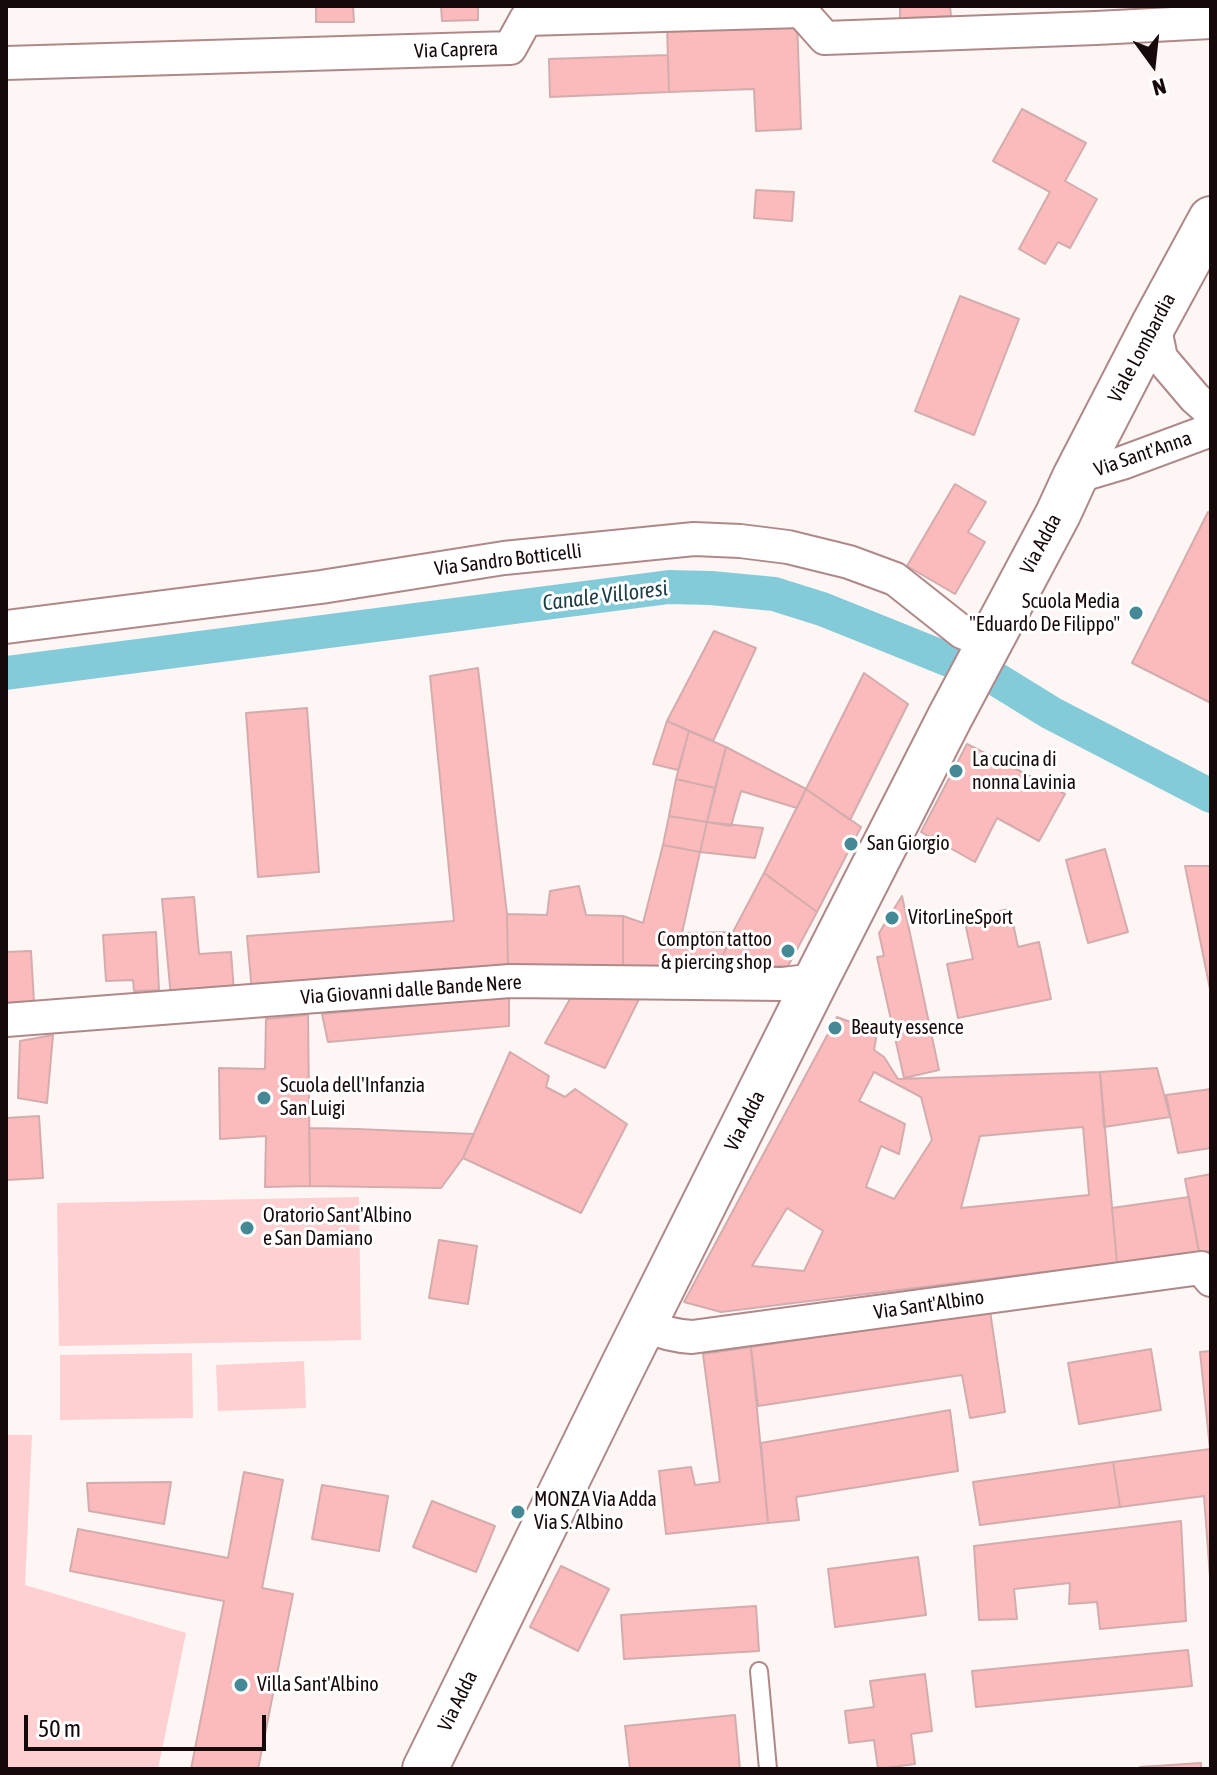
<!DOCTYPE html>
<html>
<head>
<meta charset="utf-8">
<style>
  body { margin:0 }
  #map { position:relative; width:1217px; height:1775px; overflow:hidden; background:#fef5f5; font-family:"Asap Condensed",sans-serif }
  canvas { display:block }
  .frame { position:absolute; inset:0; border:8px solid #16090a; pointer-events:none }
  .north { position:absolute; left:1113px; top:24px; width:80px; height:80px; -webkit-text-stroke:6px #fff; paint-order:stroke; rotate:165deg; font-size:22px; font-weight:700; line-height:32px; text-align:center; color:#16090a }
  .north::after { content:''; display:block; margin:auto; width:28px; height:36px; background:#16090a; clip-path:polygon(50% 0,100% 100%,50% 72%,0 100%) }
  .scale { position:absolute; left:24px; top:1715px; width:242px; height:36px; box-sizing:border-box; border:4px solid #16090a; border-top:0; padding-left:10px; font-size:24px; line-height:28px; white-space:nowrap; color:#16090a; -webkit-text-stroke:6px #fff; paint-order:stroke }
</style>
</head>
<body>
<div id="map">
<canvas width="1217" height="1775"></canvas>
<div class="frame"></div>
<div class="north">N</div>
<div class="scale">50 m</div>
</div>
<script>
const ctx = document.querySelector('canvas').getContext('2d');
ctx.lineJoin = 'round';
function paint(path, color) {
  ctx.fillStyle = color;
  ctx.fill(path, 'evenodd');
}
function stroke(path, color, width, dash) {
  ctx.strokeStyle = color;
  ctx.lineWidth = width;
  ctx.lineCap = dash ? 'butt' : 'round';
  ctx.setLineDash(dash || []);
  ctx.stroke(path);
}
function write(font, color, halo, rows, align = 'center') {
  ctx.font = font + ' "Asap Condensed",sans-serif';
  ctx.lineWidth = 6;
  ctx.setLineDash([]);
  ctx.textBaseline = 'middle';
  ctx.strokeStyle = halo;
  ctx.fillStyle = color;
  for (const [text, x, y, turn = 0] of rows) {
    ctx.save();
    ctx.translate(x, y);
    ctx.rotate((+turn || 0) * Math.PI / 180);
    ctx.textAlign = isNaN(turn) ? turn : align;
    if (halo) ctx.strokeText(text, 0, 0);
    ctx.fillText(text, 0, 0);
    ctx.restore();
  }
}
const green = new Path2D(`
  M359,1197L361,1340L59,1346L57,1203Z
  M192,1353L193,1418L60,1420V1355Z
  M304,1361L306,1408L218,1411L216,1365Z
  M32,1435L25,1585L186,1633L158,1769H6V1435Z`);
const canal = new Path2D(`
  M6,673L669,587L711,588L774,594L822,609L887,635L996,679L1051,713L1211,796`);
const building = new Path2D(`
  M316,6H353L354,22H316Z
  M441,6H478V20L442,21Z
  M900,6H950L951,16L900,19Z
  M797,21L801,129L756,131L754,89L669,92L667,26Z
  M668,55L669,92L550,97L549,59Z
  M1022,109L1086,143L1065,181L1097,199L1070,248L1058,242L1045,264L1019,249L1050,192L993,161Z
  M756,190L794,192L792,221L754,218Z
  M960,296L1019,319L974,435L915,411Z
  M955,484L986,502L968,532L985,542L955,594L907,566Z
  M1208,512L1211,513V703L1132,663Z
  M714,631L756,648L713,741L667,721Z
  M478,668L507,914L508,973L252,992L247,936L454,921L430,676Z
  M864,673L908,704L850,820L806,789Z
  M307,708L319,872L258,877L246,713Z
  M667,721L689,731L678,770L653,764Z
  M689,731L726,747L715,788L676,779Z
  M967,744L1065,794L1039,841L997,818L975,862L921,832Z
  M726,747L806,789L797,808L741,791L731,826L707,822Z
  M676,779L715,788L707,822L669,816Z
  M806,789L861,827L817,912L764,873Z
  M669,816L707,822L700,852L663,845Z
  M707,822L763,828L755,858L700,852Z
  M663,845L700,852L682,933L733,932L718,967L623,970V916L643,923Z
  M1105,849L1128,932L1088,943L1066,860Z
  M1185,866H1211V994Z
  M764,873L817,912L788,966L718,967L733,932Z
  M579,886L586,915L623,916V970L508,973L507,914L547,915L550,891Z
  M902,896L939,1070L904,1078L877,957L884,956L879,933Z
  M194,897L199,954L231,952L234,992L171,997L162,899Z
  M1010,909L1018,947L1039,942L1051,999L958,1018L947,964L973,959L964,918Z
  M156,932L159,990L134,991L133,980L106,981L103,935Z
  M31,951L34,1002L6,1003V952Z
  M574,992L640,997L605,1068L545,1043Z
  M509,997V1026L328,1042L322,1014Z
  M308,1015L310,1186L265,1187L266,1136L220,1139L219,1068L265,1069L266,1019Z
  M837,1017L877,1032L874,1050L884,1057L898,1079L1100,1072L1117,1263L721,1312L684,1302ZM874,1072L921,1097L932,1140L894,1199L866,1187L881,1146L899,1154L905,1124L859,1101ZM1083,1127L1089,1195L961,1208L980,1136ZM787,1208L823,1231L804,1271L752,1266Z
  M53,1035L47,1103L18,1098L20,1041Z
  M510,1052L549,1076L546,1087L565,1097L575,1089L627,1124L581,1213L463,1158Z
  M1157,1068L1170,1117L1104,1127L1100,1072Z
  M1211,1089V1148L1178,1153L1166,1095Z
  M39,1116L43,1178L6,1180V1118Z
  M309,1128L357,1129L474,1134L463,1158L441,1188L310,1186Z
  M1211,1174V1251L1199,1252L1185,1179Z
  M1189,1197L1199,1252L1117,1263L1112,1208Z
  M439,1240L477,1246L468,1304L429,1298Z
  M990,1311L1005,1412L970,1418L962,1375L758,1406L751,1347Z
  M751,1347L768,1523L666,1534L659,1471L691,1467L695,1485L720,1482L703,1354Z
  M1151,1349L1161,1410L1079,1424L1068,1363Z
  M1211,1351V1590L1204,1496L1120,1507L1113,1462L1210,1449L1200,1352Z
  M950,1410L958,1471L796,1497L799,1520L768,1523L761,1443Z
  M1113,1462L1120,1507L980,1525L973,1482Z
  M244,1472L283,1480L262,1588L293,1594L258,1769H191L224,1601L70,1571L78,1529L228,1558Z
  M171,1482L164,1524L89,1511L87,1483Z
  M322,1485L388,1496L379,1551L312,1539Z
  M432,1501L495,1526L476,1572L413,1547Z
  M1181,1521L1186,1621L1100,1629L1097,1602L1069,1604L1070,1583L1014,1589L1017,1619L979,1620L974,1546Z
  M918,1557L926,1615L835,1627L828,1569Z
  M561,1566L609,1589L578,1651L530,1627Z
  M756,1606L759,1651L624,1659L621,1615Z
  M1188,1650L1192,1686L976,1707L972,1671Z
  M925,1674L932,1731L911,1734L915,1764L878,1769L874,1740L849,1743L845,1711L874,1707L870,1681Z
  M735,1715L740,1769H630L625,1726Z
  M1201,1763V1769H1140V1767Z`);
const lane = new Path2D(`
  M759,1671L768,1769`);
const street = new Path2D(`
  M6,63L510,48L526,19L801,11L825,38L1096,28L1211,22
  M1154,324L1161,358L1195,398L1211,412
  M1075,477L1122,463L1211,430
  M6,627L321,587L504,558L694,539L740,541L788,547L849,562L895,579L962,632L988,643
  M6,1020L510,981L783,984L816,980
  M643,1325C660,1332 674,1336 692,1337L1201,1268L1211,1280`);
const secondary = new Path2D(`
  M425,1769L622,1368L816,980L950,717L1058,514L1075,477L1154,324L1211,219`);
const markers = [
  [1136,613,8,"#448995"],
  [956,771,8,"#448995"],
  [851,844,8,"#448995"],
  [892,918,8,"#448995"],
  [788,951,8,"#448995"],
  [835,1028,8,"#448995"],
  [264,1098,8,"#448995"],
  [247,1228,8,"#448995"],
  [518,1512,8,"#448995"],
  [241,1685,8,"#448995"]
];
const streetNames = [
  ["Via Caprera",456,50,-2],
  ["Viale Lombardia",1142,348,-62],
  ["Via Sant'Anna",1143,454,-19],
  ["Via Adda",1041,544,-62],
  ["Via Sandro Botticelli",508,560,-7],
  ["Via Giovanni dalle Bande Nere",411,990,-4],
  ["Via Adda",745,1121,-63],
  ["Via Sant'Albino",929,1305,-8],
  ["Via Adda",458,1701,-64]
];
const poiNames = [
  ["Scuola Media",1120,602,"right"],
  ["\"Eduardo De Filippo\"",1120,625,"right"],
  ["La cucina di",972,760],
  ["nonna Lavinia",972,783],
  ["San Giorgio",867,844],
  ["VitorLineSport",908,918],
  ["Compton tattoo",772,940,"right"],
  ["& piercing shop",772,963,"right"],
  ["Beauty essence",851,1028],
  ["Scuola dell'Infanzia",280,1086],
  ["San Luigi",280,1109],
  ["Oratorio Sant'Albino",263,1216],
  ["e San Damiano",263,1239],
  ["MONZA Via Adda",534,1500],
  ["Via S. Albino",534,1523],
  ["Villa Sant'Albino",257,1685]
];
const waterNames = [
  ["Canale Villoresi",605,596,-7]
];
paint(green, '#fed0d1');
stroke(canal, '#83cbd8', 34);
paint(building, '#fbbbbc');
stroke(building, '#d4acad', 2);
stroke(lane, '#af8989', 20);
stroke(street, '#af8989', 36);
stroke(secondary, '#af8989', 48);
stroke(lane, '#fff', 16);
stroke(street, '#fff', 32);
stroke(secondary, '#fff', 44);
for (const [x, y, r, color] of markers) {
  const dot = new Path2D();
  dot.arc(x, y, r, 0, 2 * Math.PI);
  ctx.fillStyle = color;
  ctx.fill(dot);
  stroke(dot, '#fff', 3);
}
write('20px', '#16090a', '#fff', streetNames);
write('20px', '#16090a', '#fff', poiNames, 'left');
write('italic 22px', '#1b3e44', '#fff', waterNames);
</script>
</body>
</html>
